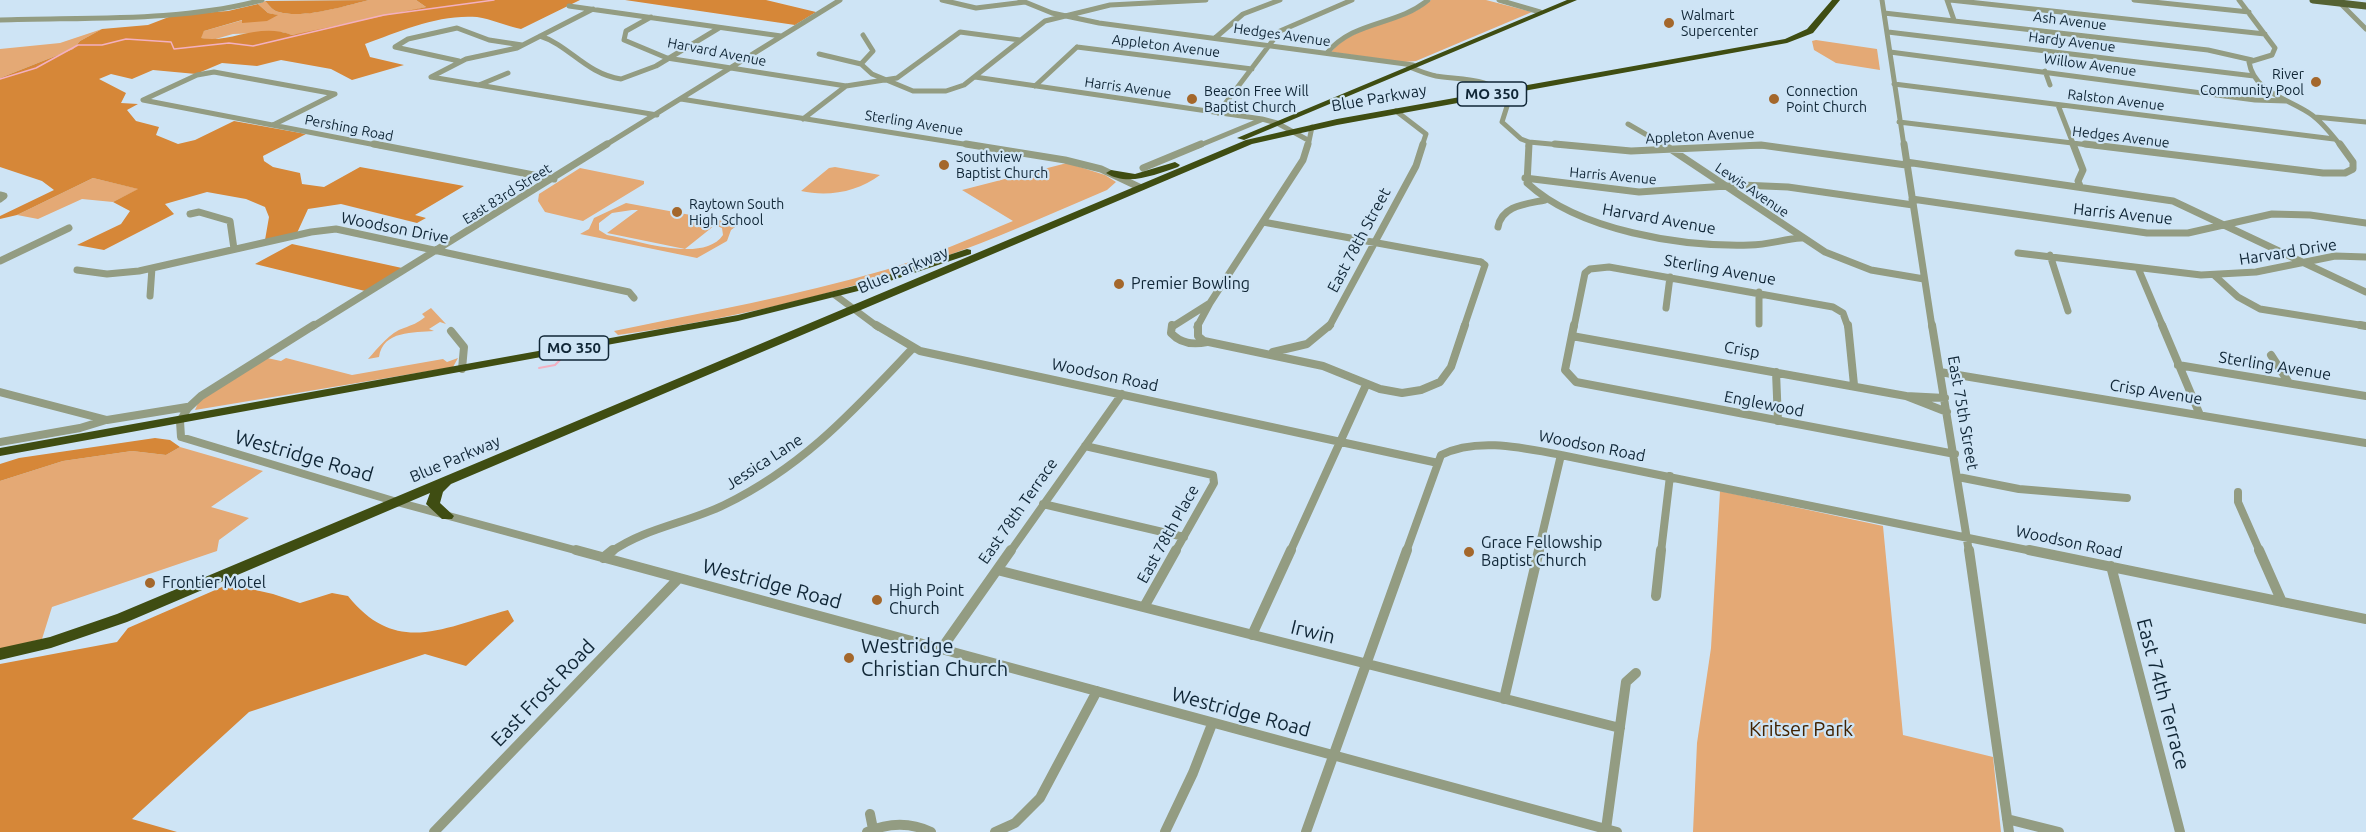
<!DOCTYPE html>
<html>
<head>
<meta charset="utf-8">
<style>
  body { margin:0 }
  canvas { display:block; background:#cee4f5 }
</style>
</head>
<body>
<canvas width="2366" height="832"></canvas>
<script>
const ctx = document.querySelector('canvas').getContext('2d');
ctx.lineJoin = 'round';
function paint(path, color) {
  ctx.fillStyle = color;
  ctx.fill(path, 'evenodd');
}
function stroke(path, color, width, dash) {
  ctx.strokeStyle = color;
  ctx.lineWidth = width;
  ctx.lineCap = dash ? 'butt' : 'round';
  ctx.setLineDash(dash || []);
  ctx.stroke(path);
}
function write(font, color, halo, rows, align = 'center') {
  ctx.font = font + ' Ubuntu,sans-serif';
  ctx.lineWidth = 4.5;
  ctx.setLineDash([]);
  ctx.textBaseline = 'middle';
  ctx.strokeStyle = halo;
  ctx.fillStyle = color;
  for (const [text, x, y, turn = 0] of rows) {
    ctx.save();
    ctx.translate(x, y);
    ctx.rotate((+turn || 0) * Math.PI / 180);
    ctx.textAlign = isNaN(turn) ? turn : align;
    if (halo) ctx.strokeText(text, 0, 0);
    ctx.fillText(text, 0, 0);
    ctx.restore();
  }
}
const green = new Path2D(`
  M369,0H416L426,7L338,28L292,35L282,32L233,34L212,40L200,38L204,31L243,20L277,15L268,13L258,4L265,1C269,5 273,11 279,12C304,19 344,6 369,0Z
  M1431,0H1486L1532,12L1416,61L1404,62L1331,52C1356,22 1403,26 1431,0Z
  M102,29L80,41L73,49L0,78V49L60,43Z
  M1816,40L1877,49L1880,70L1836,63L1814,50L1812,41Z
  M1067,163L1105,175L1116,182L1107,190C1051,214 995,239 938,259C834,295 727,320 618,335L614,331C705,312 796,296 885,270C929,257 971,238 1013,221L962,190Z
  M835,167L880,175C858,192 828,197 801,191L829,168Z
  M580,168L644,181V184L583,221L545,212L538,201L539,194Z
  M93,178L139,189L113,202L82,199L38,219L17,215Z
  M626,203L739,224L731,230L727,241L697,258L580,234L589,229L594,218ZM632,210H638L607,233L685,249L715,225L722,228L723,235C703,264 637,240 607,235L599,230V223L612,213Z
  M431,308L446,324L440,322L429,329L434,331C414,333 383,330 379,357L368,359C378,348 390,332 404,328C412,325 418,323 425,317L422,314Z
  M267,358L281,361L286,358L352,375L443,359L447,362L458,358L453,367L195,410L199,401Z
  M180,447L263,471L211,507L249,518L219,540L217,551L52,607L42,639L0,649V481L63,461L132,451L166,455Z
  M1720,491L1883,526L1903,735L1993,757L2001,832H1693L1697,743L1711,648Z`);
const forest = new Path2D(`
  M369,0C345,6 304,19 279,12C273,11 269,5 265,1Z
  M416,0H580L521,29C507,26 491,19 477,17C439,14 400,31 365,44L370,57L404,65L352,80L331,69L281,60L257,66L222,63L196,74L153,70L132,79L111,74L99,79L126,93L121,103L138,104L127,110L136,121L159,127L156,135L178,144L195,140L234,121L306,134L263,156L264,161L273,167L300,173L302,184L324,187L360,167L464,186L415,215L426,218L417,223L341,204L308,209L297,233L265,240L269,217L265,207L246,199L207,192L165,204L174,214L104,250L77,245L121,224L130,211L113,202L138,189L93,178L17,215L0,219V216L54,190L42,181L0,167V78L73,49L80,41L102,29L148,25L174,15L228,11L258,4L268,13L278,15L267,21L242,23V20L204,31L201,38C230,44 258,22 292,35L426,7Z
  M625,0H766L816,12L795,25Z
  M292,244L402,268L365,291L255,264Z
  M155,438L170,440L180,447L166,455L132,451L63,461L0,481V464L19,458Z
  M229,584L273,594L300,603L332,593L348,596C397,657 444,627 508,610L514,621L466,666L425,654L249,712L132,819L177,832H0V664L117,642L128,628Z`);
const streamFar1 = new Path2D(`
  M0,79L36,68L78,45H102L126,39L171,42L174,49L229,43L253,46L384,15L494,0`);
const stream = new Path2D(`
  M539,368L555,365L564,356`);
const minorFar3 = new Path2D(`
  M942,0L976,8L1025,2
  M1020,0L1052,13L1099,23L1413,65
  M1499,0L1540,12
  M1882,0L1904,146
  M1947,0L1954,20
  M1950,0L2265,34
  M2134,0L2249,12
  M2239,0L2275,48L2272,55L2249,62C2254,93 2290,99 2312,115C2323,123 2332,135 2341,146
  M2338,1L2366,29
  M569,6L781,36
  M593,9L517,48L466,59L431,77L657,115
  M1884,13L2208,50L2252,60
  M651,17L626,31L624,40L667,58L846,86L897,78L960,32L1020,40
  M0,20C84,17 182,22 262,0
  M1888,32L2254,76
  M540,36C569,45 586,74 621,79L656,66L719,28
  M1215,38L1243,14L1280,0
  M1077,47L1252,69
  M1890,52L2255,100L2286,101
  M1327,53C1354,20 1397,26 1428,0
  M819,54L861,64L872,74L913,91H946L964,85L1045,21L1110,5L1206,0
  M459,61L395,47L408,39L457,28L489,40L522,45
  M861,64L873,51L863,35
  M1409,67C1418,70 1426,74 1436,76C1462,80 1492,77 1509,100L1502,122L1521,139L1529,142L1572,146
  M2045,71L2050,85
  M975,77L1262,119L1277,123L1306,139
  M1894,84L2334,139
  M479,85L508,73
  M1035,86L1077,47
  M335,94L214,72L197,75L143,100L381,146
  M681,99L976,146
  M2058,105L2074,146
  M1396,111L1426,134L1422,146
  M1218,113L1280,31L1352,0
  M2315,117L2366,122
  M803,119L846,86
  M1899,122L2097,146
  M1628,124L1666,146
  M273,125L335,94
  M604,146L840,0
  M1198,146L1261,120
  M1308,146L1312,127
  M1528,146L1529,142
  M1743,146H1767`);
const minorFar2 = new Path2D(`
  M374,144L554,179
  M966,144L1065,160L1101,169L1139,187
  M1529,144L1527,183C1579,231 1682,247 1750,245C1768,245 1784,239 1801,238
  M1555,144L1631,151L1761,145L1906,165
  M1663,144L1825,252L1871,270L1924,279
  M1904,144L1932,327
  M2073,144L2083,170L2078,181L2080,186
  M2085,144L2323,173H2345L2353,169V162L2340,144
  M1906,162L2173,201L2366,292
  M1143,168L1201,144
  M1525,178L1639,192L1741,185L1788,187L1913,205
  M0,195L4,196L0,199
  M1912,199L2147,233H2188L2272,214L2310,215L2366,223
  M190,214L199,212L230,221L234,249
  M1263,222L1481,262
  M1498,227C1502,205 1527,204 1545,200
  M2018,253L2201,275L2256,272L2335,256L2366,257
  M2050,255L2068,311
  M0,261L69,228
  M2138,268L2163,327
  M77,270L107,274L139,271L311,232L336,229L629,292L634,298
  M2214,275L2238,297L2260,309L2366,326
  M1759,292V324
  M835,295L878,327
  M150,296L152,268
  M1666,308L1670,277
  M312,327L607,144
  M1172,327L1210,303L1303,160L1308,144
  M1197,327L1210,303
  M1329,327L1416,166L1423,144
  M1464,327L1485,265L1481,262
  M1574,327L1585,273L1590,269L1609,267L1833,307L1843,313L1848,327`);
const minorFar1 = new Path2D(`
  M314,325L201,396L188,408L180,421L181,437L397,502L582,552
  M876,325L920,351L1438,463
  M1172,325L1171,333C1181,344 1193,345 1207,342
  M1198,325V336L1204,341L1323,366L1380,389L1402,393L1421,390L1440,382L1451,367L1465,325
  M1574,325L1565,370L1576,382L1955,454
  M1848,325L1854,385
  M1932,325L1969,552
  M2162,325L2200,415
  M2360,325L2366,326
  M451,331L464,347L462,369
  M1572,336L1906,396
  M1273,352L1307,344L1330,325
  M2271,355L2289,383
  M2178,365L2366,396
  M1776,372L1778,421
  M1940,372L2366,443
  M0,392L107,420L187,407
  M1945,398L1906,396L1947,412
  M0,442L80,428L106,420
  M1085,446L1213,475L1214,483L1175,552
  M1958,477L2019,489L2127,498
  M2238,492V502L2260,552
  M1043,504L1184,537
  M611,552C645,528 687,523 724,505C804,466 853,411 913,348
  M1010,552L1122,394
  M1290,552L1366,385
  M1406,552L1441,455C1477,437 1523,448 1561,455L2037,552
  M1538,552L1561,455
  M1661,552L1670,476`);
const minor = new Path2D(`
  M576,550L1617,832
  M1969,550L2009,832
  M2029,550L2366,619
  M2259,550L2282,602
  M603,558L613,550
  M2111,566L2180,832
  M997,570L1620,728
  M1656,596L1661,550
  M1144,607L1176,550
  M1252,635L1291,550
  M942,648L1011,550
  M1504,699L1539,550
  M870,814L873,829
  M2007,819L2059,832
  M1606,829L1626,682L1636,673
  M434,832L679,578
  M867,832C888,823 910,822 931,832
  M995,832L1015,823L1040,798L1097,691
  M1165,832L1193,773L1212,724
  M1306,832L1407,550`);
const major = new Path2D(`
  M2313,0L2366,6`);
const highway = new Path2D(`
  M1567,0H1577L1244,140L1237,138Z
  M1832,0H1840L1813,33L1787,43L1337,125L1252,144L451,484L443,492L440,503L454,516L452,519H442L426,504L430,493L127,622L51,648L0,660V648L50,637L117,614L1246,140L1337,119L1785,39L1807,29Z
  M1175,162L1180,165L1178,167C1156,174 1128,187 1106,173L1111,170L1135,174Z
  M967,249L971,250V254L866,289L738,321L0,456V448L738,315L858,285Z`);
const markers = [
  [1669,23,6,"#a4672b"],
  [2316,82,6,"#a4672b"],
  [1192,99,6,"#a4672b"],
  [1774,99,6,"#a4672b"],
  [944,165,6,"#a4672b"],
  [677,212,6,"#a4672b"],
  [1119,284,6,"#a4672b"],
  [1469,552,6,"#a4672b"],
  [150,583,6,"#a4672b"],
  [877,600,6,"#a4672b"],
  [849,658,6,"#a4672b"]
];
const farPoinames = [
  ["Walmart",1681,15],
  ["Supercenter",1681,31],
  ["River",2304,74,"right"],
  ["Community Pool",2304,90,"right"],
  ["Beacon Free Will",1204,91],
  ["Baptist Church",1204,107],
  ["Connection",1786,91],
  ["Point Church",1786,107],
  ["Southview",956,157],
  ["Baptist Church",956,173],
  ["Raytown South",689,204],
  ["High School",689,220]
];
const farStreetnames = [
  ["Ash Avenue",2070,21,7],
  ["Hedges Avenue",1282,35,8],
  ["Hardy Avenue",2072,42,7],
  ["Appleton Avenue",1166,46,7],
  ["Harvard Avenue",717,52,11],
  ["Willow Avenue",2090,65,8],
  ["Harris Avenue",1128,88,8],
  ["Ralston Avenue",2116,100,7],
  ["Sterling Avenue",914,123,9],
  ["Pershing Road",349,128,11],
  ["Appleton Avenue",1700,136,-3],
  ["Hedges Avenue",2121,137,7],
  ["Harris Avenue",1613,176,5],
  ["Lewis Avenue",1752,190,34],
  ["East 83rd Street",507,194,-32]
];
const shields = [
  [1492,94,69],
  [574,348,69]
];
const shieldNames = [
  ["MO 350",1492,94],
  ["MO 350",574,348]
];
const streetNames = [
  ["Blue Parkway",1379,98,-10],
  ["Harris Avenue",2123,214,6],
  ["Harvard Avenue",1659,219,10],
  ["Woodson Drive",395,228,11],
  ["East 78th Street",1359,240,-62],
  ["Harvard Drive",2288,252,-9],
  ["Blue Parkway",903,270,-23],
  ["Sterling Avenue",1720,270,10],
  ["Crisp",1742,350,10],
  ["Sterling Avenue",2275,366,9],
  ["Woodson Road",1105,375,12],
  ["Crisp Avenue",2156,392,9],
  ["Englewood",1764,404,11],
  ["East 75th Street",1963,413,80],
  ["Woodson Road",1592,446,11],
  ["Blue Parkway",455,459,-23],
  ["Jessica Lane",764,462,-33],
  ["East 78th Terrace",1018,511,-55],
  ["East 78th Place",1168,534,-61],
  ["Woodson Road",2069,542,12]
];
const poiNames = [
  ["Premier Bowling",1131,284],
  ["Grace Fellowship",1481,543],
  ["Baptist Church",1481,561],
  ["Frontier Motel",162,583],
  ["High Point",889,591],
  ["Church",889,609]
];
const nearStreetnames = [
  ["Westridge Road",304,456,16],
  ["Westridge Road",772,584,15],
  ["Irwin",1313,632,14],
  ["East Frost Road",543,693,-46],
  ["East 74th Terrace",2163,694,75],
  ["Westridge Road",1241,712,15]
];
const nearPoinames = [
  ["Westridge",861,646],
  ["Christian Church",861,669]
];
const nearParknames = [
  ["Kritser Park",1801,729]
];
paint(green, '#e4a975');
paint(forest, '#d68738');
stroke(streamFar1, '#f3b0c1', 1.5);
stroke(stream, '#f3b0c1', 2);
stroke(minorFar3, '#939c82', 5);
stroke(minorFar2, '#939c82', 7);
stroke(minorFar1, '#939c82', 8);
stroke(minor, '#939c82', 10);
stroke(major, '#556233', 7);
paint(highway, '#3f4d12');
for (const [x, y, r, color] of markers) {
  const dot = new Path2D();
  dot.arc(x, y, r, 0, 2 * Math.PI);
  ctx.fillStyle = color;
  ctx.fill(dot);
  stroke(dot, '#cee4f5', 2);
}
write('14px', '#102636', '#cee4f5', farPoinames, 'left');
write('14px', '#102636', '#cee4f5', farStreetnames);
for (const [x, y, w] of shields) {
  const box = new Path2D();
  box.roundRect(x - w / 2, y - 12, w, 24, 4.5);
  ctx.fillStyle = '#cee4f5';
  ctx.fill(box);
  stroke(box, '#102636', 1.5);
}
write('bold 15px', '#102636', null, shieldNames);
write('16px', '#102636', '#cee4f5', streetNames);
write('16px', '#102636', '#cee4f5', poiNames, 'left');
write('20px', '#102636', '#cee4f5', nearStreetnames);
write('20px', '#102636', '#cee4f5', nearPoinames, 'left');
write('20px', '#412200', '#cee4f5', nearParknames);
</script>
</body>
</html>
